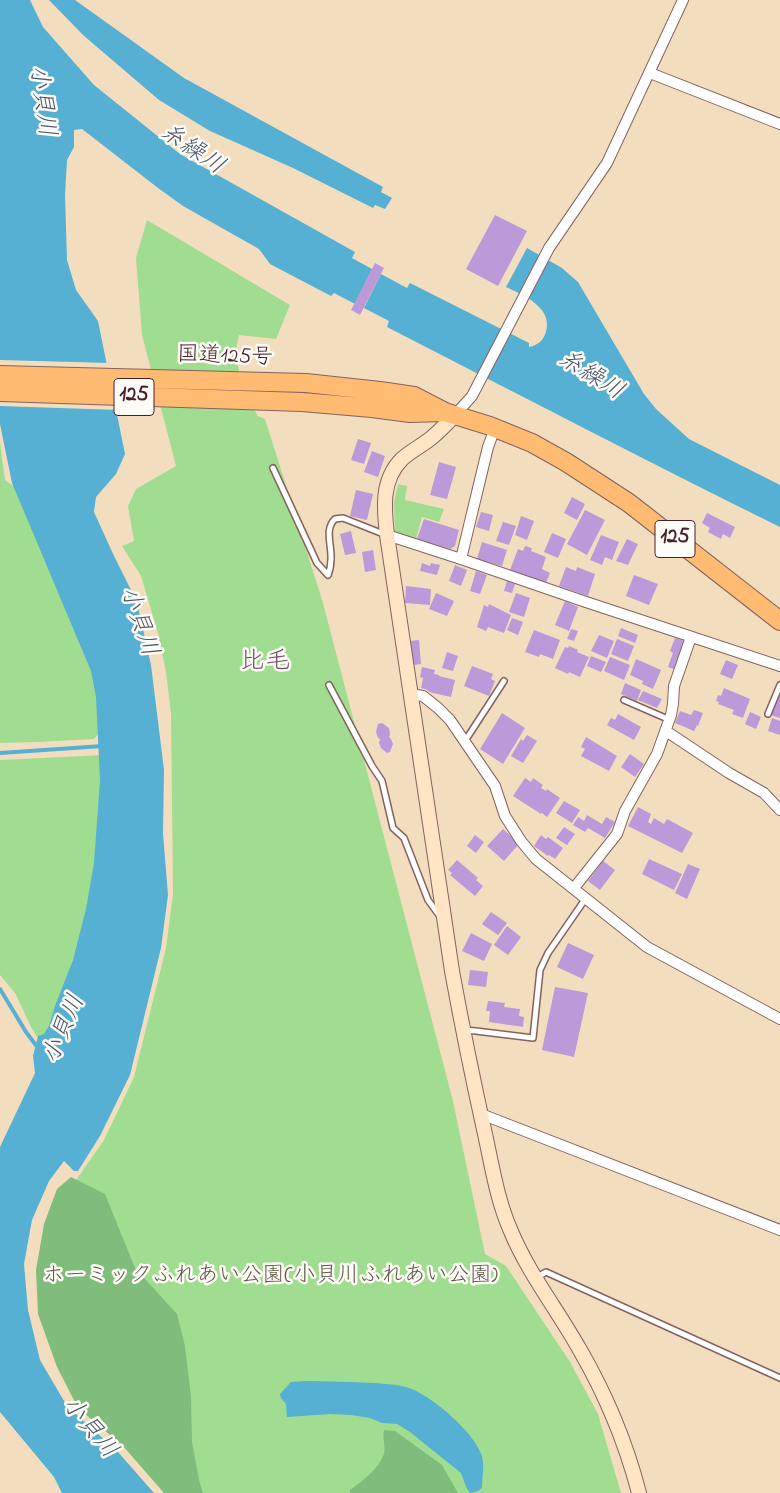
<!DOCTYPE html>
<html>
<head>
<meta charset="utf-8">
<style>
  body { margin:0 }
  canvas { display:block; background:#f2debf }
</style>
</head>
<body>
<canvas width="780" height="1493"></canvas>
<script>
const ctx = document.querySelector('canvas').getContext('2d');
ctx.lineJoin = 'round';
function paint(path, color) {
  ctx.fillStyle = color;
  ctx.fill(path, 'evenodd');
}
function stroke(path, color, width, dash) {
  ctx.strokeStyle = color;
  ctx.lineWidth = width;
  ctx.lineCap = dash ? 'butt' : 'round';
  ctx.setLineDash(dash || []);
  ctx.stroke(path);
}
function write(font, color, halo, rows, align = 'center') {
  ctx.font = font + ' "Indie Flower","Klee One",sans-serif';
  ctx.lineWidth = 5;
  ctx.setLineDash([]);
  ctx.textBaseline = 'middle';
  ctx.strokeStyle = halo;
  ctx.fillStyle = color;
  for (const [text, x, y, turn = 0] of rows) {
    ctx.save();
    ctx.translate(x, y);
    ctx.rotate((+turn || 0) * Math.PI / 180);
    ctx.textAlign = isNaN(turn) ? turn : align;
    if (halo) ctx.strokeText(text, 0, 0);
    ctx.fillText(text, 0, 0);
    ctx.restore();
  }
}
const green = new Path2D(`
  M147,220L290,305L276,339L239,335L236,349L241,388L258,416L265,419L323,603L453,1101L485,1254L506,1266L570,1362L598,1414L621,1493H169L72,1186L104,1140L134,1077L166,948L173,894L171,714L166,672L158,633L141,576L122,546L134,541L128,506L136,489L176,466L142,335L136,258Z
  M0,442L5,480L20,491L95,672L102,730L94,739L38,742L0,743Z
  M398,484L407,486L405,500L444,509L439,522L422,517L416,539L397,534L395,531L394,502Z
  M103,755L102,797L90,906L49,1036L39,1040L31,1027L15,993L0,975V760Z`);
const forest = new Path2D(`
  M71,1177L105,1194L135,1268L177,1314L185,1346L191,1397L192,1442L199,1480L203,1493H164L123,1446L78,1408L57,1367L38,1314L36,1270L44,1224L57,1189Z
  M384,1430L395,1431L442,1465L458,1493H350V1490C363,1480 378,1470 384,1454C386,1447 382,1437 384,1430Z`);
const water = new Path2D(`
  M0,0H30L43,27L94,85L180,154L355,252L352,258L372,269L355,304L334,293L331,296L270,264L259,249L183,206L158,188L82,129L74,130V147L67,160L65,195L67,260L76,290L98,321L125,454L116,474L96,497L94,512L114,556L137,602L151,665L164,770L163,833L168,895L161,948L130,1075L100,1136L78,1171H74L64,1161L49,1181L32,1220L24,1264L28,1310L40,1360L67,1406L118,1452L154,1493H62L54,1477L0,1412V1147L35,1073L33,1056L38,1036L44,1034L49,1026L55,1006L73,960L86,909L94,863L100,780L96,697L91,671L12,483L0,424Z
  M49,0H75L184,78L383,187L381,192L392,198L385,209L375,205L373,208L293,168L210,131L159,100L83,35Z
  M527,248L562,268L578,282L644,394L656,409L689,439L780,485V527C648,462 518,394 387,327L389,321L364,308L381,274L407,288L410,283L529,343V347C538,345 543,341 546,332C553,307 523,295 506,287Z
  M305,1381C329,1381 351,1382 374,1383C385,1384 398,1384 409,1388C431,1395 481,1437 483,1461C484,1469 482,1479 482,1488L478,1491L470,1493L466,1487L461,1473L410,1432L397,1424L382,1423L370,1418L351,1415L330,1414L287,1417L286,1404L281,1398L280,1394L291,1382Z`);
const pier = new Path2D(`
  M0,360L110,363L119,410L0,406Z`);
const stream = new Path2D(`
  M0,753L103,746
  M0,989L26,1032L38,1048`);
const building = new Path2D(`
  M495,215L527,231L498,286L466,269Z
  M375,263L384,268L360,315L351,310Z
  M358,439L371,443L364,464L351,460Z
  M372,451L385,456L378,477L364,472Z
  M439,462L456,467L447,499L430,495Z
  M356,490L373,494L367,520L350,516Z
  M572,497L585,504L577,520L564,513Z
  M585,510L605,520L587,555L567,544Z
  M481,512L493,515L489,531L476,527Z
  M707,513L735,527L730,538L723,534L721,539L708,532L710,528L702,523Z
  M521,516L534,521L527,540L515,535Z
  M424,519L459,530L455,546L450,549L417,539Z
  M503,522L516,526L509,545L496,541Z
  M351,531L356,553L345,555L340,534Z
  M552,533L566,539L558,558L544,552Z
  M601,535L619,542L612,560L605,557L602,565L590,560Z
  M627,539L638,544L628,565L616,561Z
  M482,542L507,550L502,566L477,559Z
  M525,546L532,548L531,551L546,557L542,569L550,573L546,583L510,570L518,549L523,551Z
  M373,550L376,570L365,572L362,552Z
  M422,563L430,566L431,563L440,565L437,575L420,571Z
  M455,565L467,570L461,586L449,581Z
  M566,567L576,571L577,567L595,574L588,596L559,586Z
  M476,571L487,575L480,594L470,591Z
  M634,575L658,584L649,605L626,596Z
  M507,581L515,584L512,593L504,591Z
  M406,586L431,589L430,605L405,603Z
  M436,593L454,601L447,616L429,609Z
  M516,593L530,598L524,617L509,612Z
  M565,601L578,607L569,631L555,625Z
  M489,604L511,615L504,633L488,627L486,631L477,627L484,605L488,607Z
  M512,618L523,622L518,635L507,630Z
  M621,628L638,635L635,643L618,636Z
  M571,629L578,631L574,641L567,639Z
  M534,630L560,640L553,659L540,654L539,657L525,652Z
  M599,635L614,641L607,658L591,651Z
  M675,638L684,641L674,669L668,667L673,653L670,651Z
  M617,639L634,646L628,661L611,654Z
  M419,640L421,664L414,665L410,641Z
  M569,646L578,650L577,652L589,657L580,677L569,672L568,674L555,668L565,647L568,648Z
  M447,652L458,656L453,671L442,668Z
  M591,656L606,662L601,672L587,666Z
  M610,657L630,665L624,680L604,671Z
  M636,659L661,670L653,689L642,684L643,681L630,675Z
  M726,660L738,665L732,679L720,674Z
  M472,666L493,674L491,679L495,681L489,696L464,686Z
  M422,667L435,670L434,674L439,675V676L455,680L451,697L433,693L428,691V690L421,688L423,678L420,677Z
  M625,683L641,690L637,701L621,694Z
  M724,688L750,699L743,718L732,714L734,710L718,704L719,702L716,701L718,695L721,696Z
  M643,691L662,699L657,708L638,700Z
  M779,694L780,695V718L771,715Z
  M694,710L703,713L698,726L697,725L694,731L675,723L680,711L691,715Z
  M750,712L761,717L756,729L745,724Z
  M502,713L525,728L503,764L480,749Z
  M618,714L641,727L634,740L607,725L611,718L615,720Z
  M772,718L780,721V735L768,731Z
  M382,723L389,728L390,734L389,737L391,739L393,744L390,752L387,753L381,748L379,743L380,739L378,738L376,732L378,724Z
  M527,735L537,741L523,763L511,756L521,739L523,741Z
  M586,737L617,756L609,771L581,756L585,749L581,747Z
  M630,754L644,764L635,777L621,767Z
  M525,778L531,782L533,778L543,785L541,788L546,791L547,789L560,798L547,817L542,813L541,814L513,796Z
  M564,801L580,810L572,823L556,813Z
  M638,807L651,814L648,822L651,824L654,818L664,824L667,819L693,833L682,853L628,826Z
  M587,815L602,824L606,817L615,822L605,838L588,828L585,832L573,825L578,817L584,821Z
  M564,827L575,834L567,845L556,838Z
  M503,829L519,844L504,861L487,846Z
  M475,835L484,842L476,853L467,846Z
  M541,835L546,839L548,837L563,848L555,859L549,855L548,856L534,846Z
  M649,859L682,874L674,890L642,874Z
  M457,860L478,878L476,880L483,886L475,896L450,875L452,873L448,870Z
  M603,861L615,870L600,890L588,881Z
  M688,864L700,869L687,899L675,893Z
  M491,912L507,923L498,935L482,924Z
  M507,926L521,937L508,955L494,945Z
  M471,933L492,944L484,961L462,951Z
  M568,943L594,955L583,979L557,967Z
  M470,970L488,972L486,987L468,985Z
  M555,987L588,993L574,1057L542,1050Z
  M488,1001L505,1003L504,1007L520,1009L519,1016L524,1017L523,1027L489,1022L490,1011H486Z`);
const lane = new Path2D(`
  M273,468L317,563L328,575
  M328,575C330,570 331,564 331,559C332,546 324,529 335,519L343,518L386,535
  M329,685L372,766L382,781L393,828L404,838L428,900L439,915
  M624,700L670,720
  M768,714L780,685
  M465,741L504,681
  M464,1030L476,1031L533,1038L540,970L548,953L586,898
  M536,1278L546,1272L780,1378`);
const street = new Path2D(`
  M650,73L780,124
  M455,415L472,396L549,248L607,163L683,0
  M387,535L461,559L583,601L780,666
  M461,559L488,447L495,428
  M410,694L423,696L438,708L450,720L495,786L505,816L521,841L536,859L647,947L780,1019
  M666,731L729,773L764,793L780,810
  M574,888L617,834L625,811L657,754L671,715L673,704L674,686L691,637
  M481,1114L780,1230`);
const secondary = new Path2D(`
  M455,415C447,423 439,432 430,439C421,446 411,451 402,459C381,480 384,508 387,535L452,971C462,1026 473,1080 485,1134C492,1166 497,1199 510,1229C528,1273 557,1309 580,1350C606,1395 626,1443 639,1493`);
const highway = new Path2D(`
  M0,375L306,383L380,391L414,396L445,412L490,426L532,443L566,462L629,503L780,621
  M0,392L302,402L372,408L410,413L444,412`);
const shields = [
  [134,397,40],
  [675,539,40]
];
const shieldNames = [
  ["125",134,397],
  ["125",675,539]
];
const streetNames = [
  ["国道125号",225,358,2]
];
const parkNames = [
  ["ホーミックふれあい公園(小貝川ふれあい公園)",270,1277]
];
const waterNames = [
  ["小貝川",40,101,82],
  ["糸繰川",191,151,34],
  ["糸繰川",590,377,32],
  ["小貝川",137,622,71],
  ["小貝川",66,1030,-67],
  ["小貝川",88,1429,50]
];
const quarterNames = [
  ["比毛",265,664]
];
paint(green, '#a1dd91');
paint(forest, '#80bc7b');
paint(water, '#56b0d3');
paint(pier, '#f2debf');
stroke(stream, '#56b0d3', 4);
paint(building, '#bc99d9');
stroke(lane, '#85625f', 8);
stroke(street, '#85625f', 12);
stroke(secondary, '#85625f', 16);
stroke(highway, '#85625f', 20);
stroke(lane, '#fff', 5);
stroke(street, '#fff', 10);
stroke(secondary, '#ffe4c6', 14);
stroke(highway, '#ffbb71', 18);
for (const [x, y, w] of shields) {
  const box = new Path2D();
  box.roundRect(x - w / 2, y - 18.5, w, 37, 4);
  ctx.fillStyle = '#fdfcf7';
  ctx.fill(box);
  stroke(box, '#4a1f2b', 1);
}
write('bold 21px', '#4a1f2b', null, shieldNames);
write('22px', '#4a1f2b', '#fdfcf7', streetNames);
write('22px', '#64584a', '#fdfcf7', parkNames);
write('italic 24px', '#4f596e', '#fdfcf7', waterNames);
write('25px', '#724a68', '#fdfcf7', quarterNames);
</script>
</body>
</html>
